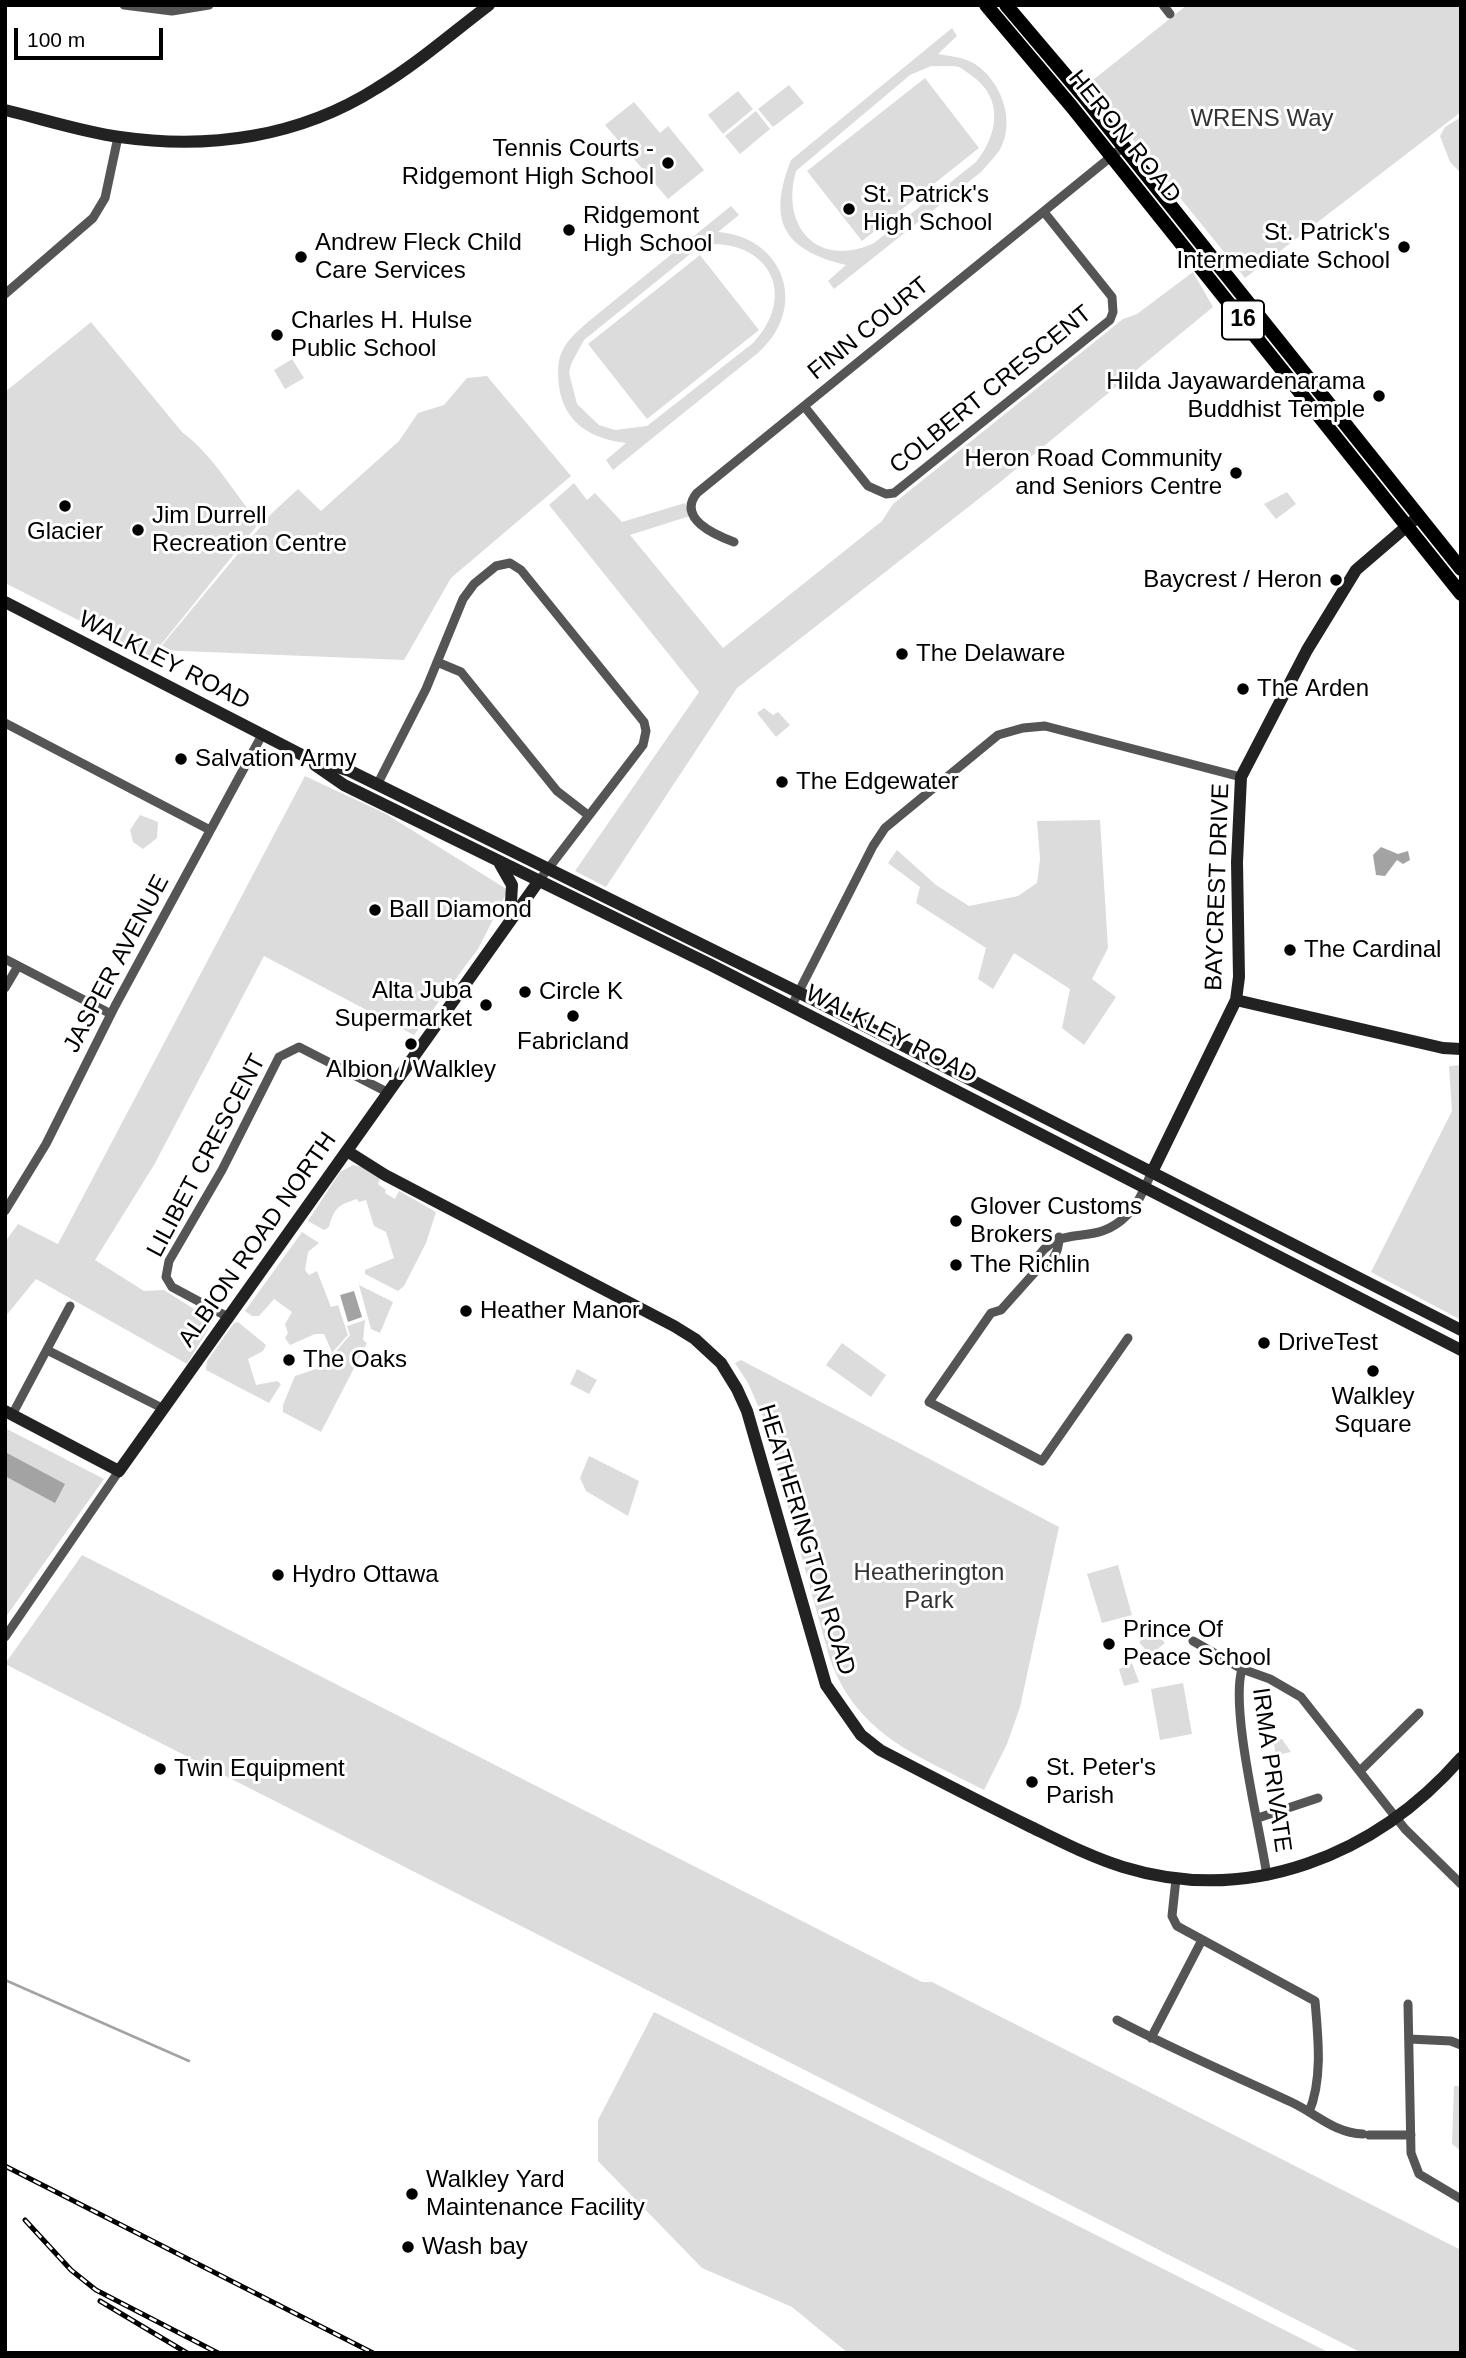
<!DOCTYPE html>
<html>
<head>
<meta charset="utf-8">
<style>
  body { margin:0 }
  #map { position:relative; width:1466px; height:2358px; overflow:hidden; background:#fff; font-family:Helvetica,sans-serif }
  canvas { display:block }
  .frame { position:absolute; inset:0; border:7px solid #000; pointer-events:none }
  .scale { position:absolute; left:14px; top:28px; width:149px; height:32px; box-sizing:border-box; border:4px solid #000; border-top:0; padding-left:9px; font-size:21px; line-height:24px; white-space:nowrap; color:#000; -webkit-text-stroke:5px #fff; paint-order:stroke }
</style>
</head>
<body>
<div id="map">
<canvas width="1466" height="2358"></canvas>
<div class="frame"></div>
<div class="scale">100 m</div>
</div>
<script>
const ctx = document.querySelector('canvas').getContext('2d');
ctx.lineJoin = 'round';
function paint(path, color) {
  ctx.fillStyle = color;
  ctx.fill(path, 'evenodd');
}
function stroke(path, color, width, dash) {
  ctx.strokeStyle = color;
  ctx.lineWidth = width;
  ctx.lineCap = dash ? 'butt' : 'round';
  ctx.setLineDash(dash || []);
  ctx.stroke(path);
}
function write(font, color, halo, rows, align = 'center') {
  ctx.font = font + ' Helvetica,sans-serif';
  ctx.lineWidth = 6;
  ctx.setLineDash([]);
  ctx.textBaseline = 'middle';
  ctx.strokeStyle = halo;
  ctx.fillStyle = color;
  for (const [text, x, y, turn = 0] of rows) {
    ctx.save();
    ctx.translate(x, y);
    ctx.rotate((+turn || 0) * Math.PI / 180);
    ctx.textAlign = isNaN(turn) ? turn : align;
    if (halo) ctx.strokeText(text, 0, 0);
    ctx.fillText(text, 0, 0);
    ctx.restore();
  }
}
const green = new Path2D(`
  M1187,5H1461V112L1245,278L1088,84Z
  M952,28L957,36L938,54C949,56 964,57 975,64C1001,81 1017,122 999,151C994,158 987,165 981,172L834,289L828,281L846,265C783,250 767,221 791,160ZM931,66C939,67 951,65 959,67C963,69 968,73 972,76C1004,98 998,135 976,162L874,243C818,269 780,227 796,171L910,75Z
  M925,78L979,148L862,241L807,171Z
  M789,85L804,103L773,127L758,109Z
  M738,91L753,109L723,134L708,115Z
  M634,102L660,133L668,126L704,170L668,199L605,125Z
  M756,111L770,129L740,154L725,136Z
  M1461,117V173L1450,162L1440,136L1445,127Z
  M731,206L739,215L718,232C784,237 809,307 759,352L613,470L606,460L626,443C591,439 564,423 559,386C558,376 557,363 561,354C566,340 579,330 589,321ZM716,244C775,247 794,300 753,343L647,426L615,430L599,425L577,404L569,373L571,364L584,340L689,255L702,246Z
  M700,255L759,330L647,419L588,344Z
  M1193,272L1213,307L999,483L737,688L606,887L575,871L699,692L549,505L574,483L587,500L595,493L622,522L685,503L690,516L630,535L723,648L882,521L893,504L1123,319L1137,314Z
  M91,322L182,432C215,457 233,492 259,523L151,657L5,583V392Z
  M292,359L304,378L285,389L274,370Z
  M487,376L571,476L451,578L404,660L158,650L271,514L298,489L321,511L399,441L418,413L444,405L467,378Z
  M1287,492L1296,504L1276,519L1264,504Z
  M764,708L773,715L778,712L790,725L776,737L757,713Z
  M305,776L386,814L508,890L478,949L414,1035L264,956L154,1165L95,1260L144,1291L164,1290L213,1321L187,1364L36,1279L5,1317V1242L18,1224L58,1244Z
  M140,815L158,822L157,838L143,849L133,842L130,830Z
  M1100,820L1108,948L1092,979L1116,997L1084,1045L1062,1028L1070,989L1014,953L993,989L978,979L986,948L916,903L920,887L888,863L897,850L936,885L969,906L1018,896L1037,883L1040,859L1037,821Z
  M1461,1065V1320L1371,1272L1452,1111L1449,1066Z
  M353,1165L362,1167L380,1179L378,1184L386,1190L385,1193L395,1199L399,1191L436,1212L426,1243L404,1286L398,1291L365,1274V1270L394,1258L386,1232L374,1226L366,1200L359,1202L357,1199C338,1205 334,1208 329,1227L324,1230L308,1221L340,1172Z
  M302,1232L319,1243L308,1252L305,1270L309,1275L317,1271L331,1307L338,1305L348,1335L330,1355L332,1352L324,1334H315L290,1345L285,1338L288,1333L285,1324L292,1312L274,1299L259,1316H252L245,1311Z
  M359,1285L393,1302L380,1333L371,1329Z
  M365,1320L363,1340L367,1343L321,1432L283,1412V1405L295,1376L334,1363L332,1356L350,1335L347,1326Z
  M238,1322L266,1345L263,1351L248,1359L256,1385L277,1381L281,1384L269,1403L206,1370L207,1361L234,1323Z
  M842,1343L886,1375L871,1397L826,1365Z
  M741,1360L1059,1527L1020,1707L1007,1744L984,1790C917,1755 855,1734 829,1656L763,1417L748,1383L735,1363Z
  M577,1369L597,1380L589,1394L570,1384Z
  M5,1428L104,1479L5,1618Z
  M589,1456L639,1481L628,1516L586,1491L580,1478Z
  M82,1555L922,1982H932L1461,2250V2353H1362L5,1664Z
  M1118,1565L1132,1615L1102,1623L1087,1574Z
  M1153,1630L1165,1643L1150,1655L1139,1642Z
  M1132,1663L1139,1682L1124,1686L1119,1669Z
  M1183,1683L1192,1734L1160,1740L1151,1689Z
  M1282,1739L1291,1752L1276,1755L1273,1740Z
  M654,2012L1330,2353H848L792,2307L702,2268L598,2161V2120Z
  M1454,2086H1461V2151L1452,2144Z`);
const water = new Path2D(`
  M1381,847L1398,854L1408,851L1410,860L1403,864L1397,860L1385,876L1376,875L1373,855Z
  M354,1291L362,1317L348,1322L340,1295Z
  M5,1452L65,1484L55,1503L5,1476Z`);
const stream = new Path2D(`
  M5,1980L189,2061`);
const street = new Path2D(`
  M124,5L172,11L209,5
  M1163,5L1170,14
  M5,294L93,218L105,198L118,137
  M804,406L868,486L886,494L894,493L1110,320L1113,312L1112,297L1044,212
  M734,542C715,535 676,518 697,493L1123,147
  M437,662L461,672L557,791L588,815
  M5,723L210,830
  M377,785L426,689L463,599L474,584L496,566L510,563L521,570L644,722L646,731L643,745L538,882
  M5,959L111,1014
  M5,988L18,966
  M791,1007L873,846L885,828L998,735L1023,728L1045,726L1241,777
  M5,1211L46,1144L115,1006L262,735
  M1059,1237C1059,1256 1050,1264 1035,1272L1034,1263C1059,1218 1092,1251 1127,1215C1139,1204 1145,1186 1152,1172
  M1035,1272L1001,1310L991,1313L929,1402L1042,1461L1128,1338
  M228,1317L172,1287L166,1277L169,1261L222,1170L279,1057L299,1047L387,1092
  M47,1350L164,1409
  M12,1415L70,1306
  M5,1637L119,1471
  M1193,1641L1242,1669L1270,1679L1301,1697L1405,1829L1461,1884
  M1242,1669C1230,1710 1260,1828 1267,1876
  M1361,1770L1419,1713
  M1258,1818L1318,1798
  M1176,1879L1172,1916L1177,1926L1315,2001C1318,2036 1323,2079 1309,2112
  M1408,2004L1411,2153L1419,2174L1461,2199
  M1117,2020C1174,2050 1233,2075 1291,2102C1317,2114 1334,2133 1363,2134
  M1151,2038L1202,1940
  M1409,2039L1451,2041L1461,2045
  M1369,2135H1411`);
const secondary = new Path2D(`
  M5,110C43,119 82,132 120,137C209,150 300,137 377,88C417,64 452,33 489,5
  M5,602L304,756L350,771L812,999L1461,1330
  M315,765L344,785L711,965L1461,1350
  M500,864L512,885L510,920
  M1236,1000L1443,1048L1461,1049
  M347,1151L385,1175L674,1326L695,1339L721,1363L737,1389L747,1411L826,1685L861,1735L880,1750C930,1776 980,1802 1031,1827C1062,1842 1091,1857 1123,1867C1250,1906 1376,1855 1461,1758
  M1152,1172L1236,1000L1239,977L1237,862L1241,777L1307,650L1356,570L1413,521
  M5,1411L119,1471L538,882`);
const primary = new Path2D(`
  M986,5L1072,107L1461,594
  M1006,5L1084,97L1461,569`);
const rail = new Path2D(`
  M5,2166L373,2353
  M25,2220L71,2270L96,2290L218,2353
  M100,2301L187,2353`);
const markers = [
  [668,163,7,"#000"],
  [849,209,7,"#000"],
  [569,230,7,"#000"],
  [1404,247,7,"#000"],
  [301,257,7,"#000"],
  [277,335,7,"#000"],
  [1379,396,7,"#000"],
  [1236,473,7,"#000"],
  [65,506,7,"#000"],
  [138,530,7,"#000"],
  [1336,580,7,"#000"],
  [902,654,7,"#000"],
  [1243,689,7,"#000"],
  [181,759,7,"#000"],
  [782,782,7,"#000"],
  [375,910,7,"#000"],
  [1290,950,7,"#000"],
  [525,992,7,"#000"],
  [486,1005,7,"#000"],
  [573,1016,7,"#000"],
  [411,1044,7,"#000"],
  [956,1221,7,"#000"],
  [956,1265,7,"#000"],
  [466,1311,7,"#000"],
  [1264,1343,7,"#000"],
  [289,1360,7,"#000"],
  [1373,1371,7,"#000"],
  [278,1575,7,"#000"],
  [1109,1644,7,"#000"],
  [160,1769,7,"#000"],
  [1032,1782,7,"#000"],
  [412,2194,7,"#000"],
  [408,2247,7,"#000"]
];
const shields = [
  [1243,320,42]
];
const shieldNames = [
  ["16",1243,320]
];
const parkNames = [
  ["WRENS Way",1262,119],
  ["Heatherington",929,1573],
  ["Park",929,1601]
];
const streetNames = [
  ["HERON ROAD",1124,137,51],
  ["FINN COURT",869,329,-39],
  ["COLBERT CRESCENT",991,390,-39],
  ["WALKLEY ROAD",164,661,27],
  ["BAYCREST DRIVE",1218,887,-88],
  ["JASPER AVENUE",117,964,-62],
  ["WALKLEY ROAD",891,1035,27],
  ["LILIBET CRESCENT",207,1156,-62],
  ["ALBION ROAD NORTH",258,1240,-55],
  ["HEATHERINGTON ROAD",806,1540,73],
  ["IRMA PRIVATE",1271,1770,82]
];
const poiNames = [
  ["Tennis Courts -",654,149,"right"],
  ["Ridgemont High School",654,177,"right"],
  ["St. Patrick's",863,195],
  ["High School",863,223],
  ["Ridgemont",583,216],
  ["High School",583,244],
  ["St. Patrick's",1390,233,"right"],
  ["Intermediate School",1390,261,"right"],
  ["Andrew Fleck Child",315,243],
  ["Care Services",315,271],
  ["Charles H. Hulse",291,321],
  ["Public School",291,349],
  ["Hilda Jayawardenarama",1365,382,"right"],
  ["Buddhist Temple",1365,410,"right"],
  ["Heron Road Community",1222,459,"right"],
  ["and Seniors Centre",1222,487,"right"],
  ["Jim Durrell",152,516],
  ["Recreation Centre",152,544],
  ["Glacier",65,532,"center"],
  ["Baycrest / Heron",1322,580,"right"],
  ["The Delaware",916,654],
  ["The Arden",1257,689],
  ["Salvation Army",195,759],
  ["The Edgewater",796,782],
  ["Ball Diamond",389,910],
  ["The Cardinal",1304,950],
  ["Alta Juba",472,991,"right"],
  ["Supermarket",472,1019,"right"],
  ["Circle K",539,992],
  ["Fabricland",573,1042,"center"],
  ["Albion / Walkley",411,1070,"center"],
  ["Glover Customs",970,1207],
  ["Brokers",970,1235],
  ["The Richlin",970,1265],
  ["Heather Manor",480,1311],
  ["DriveTest",1278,1343],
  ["The Oaks",303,1360],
  ["Walkley",1373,1397,"center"],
  ["Square",1373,1425,"center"],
  ["Hydro Ottawa",292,1575],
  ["Prince Of",1123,1630],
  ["Peace School",1123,1658],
  ["St. Peter's",1046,1768],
  ["Parish",1046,1796],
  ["Twin Equipment",174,1769],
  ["Walkley Yard",426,2180],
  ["Maintenance Facility",426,2208],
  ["Wash bay",422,2247]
];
paint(green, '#dcdcdc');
paint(water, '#a3a3a3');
stroke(stream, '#a3a3a3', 2.5);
stroke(street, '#555', 9);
stroke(secondary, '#222', 12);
stroke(primary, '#000', 14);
stroke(rail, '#000', 5);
stroke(rail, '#fff', 2.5, [8]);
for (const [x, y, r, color] of markers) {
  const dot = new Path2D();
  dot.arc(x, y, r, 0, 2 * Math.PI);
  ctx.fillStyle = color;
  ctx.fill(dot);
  stroke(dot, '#fff', 2.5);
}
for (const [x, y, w] of shields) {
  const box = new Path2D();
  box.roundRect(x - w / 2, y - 19.5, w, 39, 5);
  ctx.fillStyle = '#fff';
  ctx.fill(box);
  stroke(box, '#000', 2);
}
write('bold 23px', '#000', null, shieldNames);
write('24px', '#333', '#fff', parkNames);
write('24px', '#000', '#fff', streetNames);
write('24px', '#000', '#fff', poiNames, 'left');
</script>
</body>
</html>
